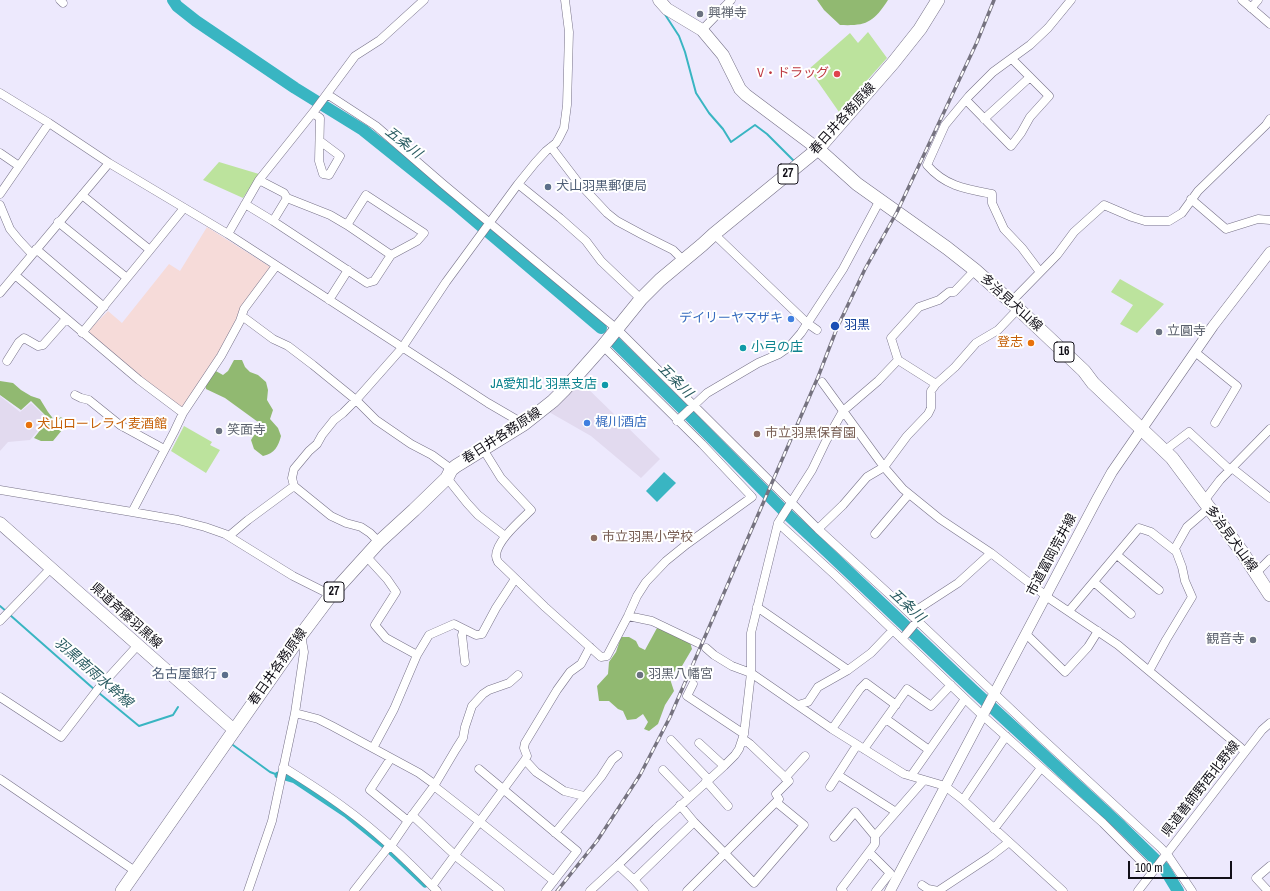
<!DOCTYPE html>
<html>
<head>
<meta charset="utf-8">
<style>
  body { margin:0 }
  #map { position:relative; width:1270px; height:891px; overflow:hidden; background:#ede9fd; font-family:"Archivo Narrow",sans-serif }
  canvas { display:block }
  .scale { position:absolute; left:1128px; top:861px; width:104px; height:18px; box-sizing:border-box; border:2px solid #110f17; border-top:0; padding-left:5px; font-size:12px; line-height:14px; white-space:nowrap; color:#110f17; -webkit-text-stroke:3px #fff; paint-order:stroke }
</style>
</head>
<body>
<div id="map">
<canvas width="1270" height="891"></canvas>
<div class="scale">100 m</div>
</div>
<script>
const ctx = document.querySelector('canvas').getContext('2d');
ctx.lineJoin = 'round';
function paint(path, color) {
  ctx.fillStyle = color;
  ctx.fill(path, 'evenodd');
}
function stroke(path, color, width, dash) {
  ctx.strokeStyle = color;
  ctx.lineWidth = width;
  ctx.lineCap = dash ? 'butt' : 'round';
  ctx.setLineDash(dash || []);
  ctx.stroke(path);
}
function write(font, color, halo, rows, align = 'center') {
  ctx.font = font + ' "Archivo Narrow","Noto Sans JP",sans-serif';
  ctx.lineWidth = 4;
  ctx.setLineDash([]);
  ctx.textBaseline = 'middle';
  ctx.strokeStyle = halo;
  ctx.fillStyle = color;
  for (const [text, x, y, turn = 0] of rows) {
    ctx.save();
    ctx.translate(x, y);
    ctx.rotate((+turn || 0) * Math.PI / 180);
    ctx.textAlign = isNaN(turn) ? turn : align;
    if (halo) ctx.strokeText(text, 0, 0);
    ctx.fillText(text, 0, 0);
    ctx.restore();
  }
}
const commercial = new Path2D(`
  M580,381L660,459L641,478L591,436L549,412Z
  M0,396L20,412L31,403L48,419L30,440L8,442L0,451Z`);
const industrial = new Path2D(`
  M207,227L272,268L185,405L180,407L142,379L91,335L89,330L108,311L122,323L169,264L180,271Z`);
const green = new Path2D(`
  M868,32L887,58L839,112L809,69L850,33L858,43Z
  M219,162L259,174L243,198L203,180Z
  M1120,279L1164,304L1137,333L1120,324L1133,305L1111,292Z
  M184,426L212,442L210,445L220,450L206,473L171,451Z`);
const forest = new Path2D(`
  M817,0H888C873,23 866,26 840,25L824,10Z
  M234,360H242L245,367L250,372L258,375L266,382L268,390L267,400L273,410L270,419L278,428L281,436C278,447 275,453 263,456L254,449L251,440L254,435L263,431L258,422L225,398L206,389L205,382L214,370L223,375L228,371Z
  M0,381L13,383L21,390L31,396L40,399L48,412L55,421L61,417L67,424L53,441H41L34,438L49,419L31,401L21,410L0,395Z
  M657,628L670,632L690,642L692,649L682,666L676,669L670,679L674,691L665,705L658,724L649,731L644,729L648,722L643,714L636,719L627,720L623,711L618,709L609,701H599L597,686L608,674L609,662L616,652L621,637H629L636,641L639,647L645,650Z`);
const water = new Path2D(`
  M664,472L676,483L657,502L646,491Z`);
const stream = new Path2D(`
  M664,13L679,36L685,52L696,93L709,113L723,129L731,142L755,125L767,134L794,161
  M0,606L7,612
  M10,615L95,690
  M99,693L139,726L173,715L178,707
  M233,745L270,772L278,775`);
const canal = new Path2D(`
  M278,775L295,780L346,814L383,844L425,884`);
const river = new Path2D(`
  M173,0L177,6L196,21L295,88L363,130L454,203L601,328
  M615,342L684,410L785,512L815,540L972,689L1121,826L1164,868L1178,891`);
const minor = new Path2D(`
  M60,0L63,3
  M1242,0L1270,24
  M1251,8L1258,0
  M702,30L731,0
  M0,93L49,123L109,163L228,234L488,403L524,424
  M327,94L376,126L443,184L617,329L818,529L888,593L1035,732L1161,848L1169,857L1192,891
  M966,100L1011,146L1021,133L1030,117L1049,96L1012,59
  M313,113L320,118L319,161L323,174L329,175L340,156L320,141
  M984,119L1030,77
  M551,147L577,181L607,213L617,221L643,235L673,250L683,260
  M0,153L19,166
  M259,180L284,193L287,198
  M518,184L560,218L586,241L601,261L641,299
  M0,194L49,123
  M82,195L150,250
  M1191,199L1226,229L1258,219L1270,220
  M245,204L273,221
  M0,205L10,229L19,240L32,254
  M58,222L127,278
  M347,225L366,195L424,233L417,241L391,255L347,225L330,215L287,198L273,221L367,283L374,281L391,255
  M228,234L259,180L315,110L355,56L380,40L424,0
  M714,234L807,323L817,330
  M36,249L104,307
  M1040,272L1022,248L1004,229L992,203V194C965,189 945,186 927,165L945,125L969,96L993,72L1030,45L1048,28L1071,0
  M15,275L139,380L183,413
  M0,293L109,163
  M329,300L348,270
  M1011,302L1057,255L1074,232L1104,205L1132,217L1145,221H1169L1182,213L1198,191L1266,125L1270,119
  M242,316L273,339L288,346L313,365L356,400L376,420L411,444L432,455L447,466L451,470
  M82,333L150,250L184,208
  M1195,352L1237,386L1215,423
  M7,361L19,342L24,338L38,346L43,345L66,319
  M822,382L884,467L903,489L940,519L991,553L1050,599L1118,645L1240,747L1245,752
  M936,384L898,360L891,338L919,307L939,300L949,292H954L975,270
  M75,395L81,398L89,400L120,425L164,449
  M677,421L707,393L758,363L779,354L789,347L801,333L843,269L880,200
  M483,449L501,478L531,510C521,520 496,541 496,556C496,558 497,560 498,562L545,607L601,657L607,656L628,616L637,596L646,582L666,561L687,544L752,497L702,444L603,346
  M1164,451L1189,432L1230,470
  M1232,468L1270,498
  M447,478L467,503L478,515L505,536
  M294,486L331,516L346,523L361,527L370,533L379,542
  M0,490L132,512L178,520L205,527L225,534L293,576L331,595
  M1204,501L1220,480L1270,429
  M132,512L174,432L183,413L221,356L240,321L244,309L276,266
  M778,523L835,575L982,715L1103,823L1152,872
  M818,529L843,505L867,477L884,467L907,436L928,414L931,408V391L936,384L955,367L976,343L998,330L1018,309
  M875,534L909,494
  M229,536L248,520L294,486L292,478L294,469L309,451L317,444L322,435L334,420L343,413L356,400L402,348L446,282L518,184L535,163L546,151L556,143L559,138L564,128L567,105L569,32L565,0
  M1117,555L1159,590
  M366,556L387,579L396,592L375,625L386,638L417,655
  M1256,573L1270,559
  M1094,582L1131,614
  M757,607L848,670
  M1069,611L1139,528L1151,532L1174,550
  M628,616L652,621L698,643
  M912,616L918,609L958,583L991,553
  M0,621L51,568
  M464,629L462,635L465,662
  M1026,634L1065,672L1088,647L1098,631
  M902,639L917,621
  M706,648L714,655L732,666L751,673L832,729L904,774L945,786L963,800L1063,891
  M1149,671L1166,640L1192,597L1185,581L1182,567L1176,551L1174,550L1187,527L1209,508
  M693,684L687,696L744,734
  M0,697L61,737L98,689L138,645
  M798,705L808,702L818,687L848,670L871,653L893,630
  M295,713L318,719L332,726L419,773L434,784
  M886,719L929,750
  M832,729L860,689L866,683L896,705
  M671,740L708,779
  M699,743L724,766
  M373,748L394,709L417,655L429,635L454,624L476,635L482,634L496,608L515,579
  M864,749L907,689L931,706L951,685
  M391,758L370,790L408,821
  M525,760L536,772L564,791L584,796
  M283,767C304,780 326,794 346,809C379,833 409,862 437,891
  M479,769L577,851L546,891
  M663,770L689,797
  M838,775L896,812
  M911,776L965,699
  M785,778L805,756
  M0,779L135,871
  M706,781L728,806
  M434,786L480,822L554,881
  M830,787L857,745
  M963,800L1006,736
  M412,815L458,858L500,891
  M694,822L754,883L804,825L776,802L779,799L776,794L789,781L750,744L743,739
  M994,829L1041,768
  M555,833L601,777L612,760L618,755
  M834,837L855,812L875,836
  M869,852L890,873L876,891
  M618,865L634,880
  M922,885L928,889L938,891L991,856L1009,842
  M432,886L525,760L527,756L524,748L525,743L557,690L570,672L581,664L590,647
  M248,891L272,821L295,713L304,652L301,635
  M354,891L390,845L393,843L408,821L434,786L456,749L463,738L465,727L472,706L483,694L489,690L509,683L518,675
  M590,891L618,865L656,828L724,766L735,755L739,749L744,734L751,673V633L778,523L812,470L826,441L843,411L878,381L898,360
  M644,891L634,880L694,822L680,805
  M687,891L776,802
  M843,891L841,889L875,844V836L924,780
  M1138,891L1245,752L1262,730L1270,723
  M1268,891L1256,878L1270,866`);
const tertiary = new Path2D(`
  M890,891L1097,499L1112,472L1213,326L1270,252`);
const secondary = new Path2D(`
  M659,0L667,9L702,30L723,55L740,89L746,95L818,149
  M0,523L234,730`);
const primary = new Path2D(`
  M818,149L857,184L947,248L975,270L1011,302L1084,371L1093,383L1172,458L1242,552L1270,595
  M122,891L301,635L331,595L379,542L414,510L447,478L451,470L456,466L524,424L553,401L564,390L603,346L641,299L660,280L702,245L714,234L818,149L893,63L920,29L938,0`);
const rail = new Path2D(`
  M557,891L597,841L640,775L670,717L818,377L837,328L865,269L897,212L977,42L994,0`);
const markers = [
  [700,14,4,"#6b7280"],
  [837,74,4,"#e0444e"],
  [548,187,4,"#5c6f8a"],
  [791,319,4,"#3f7fe0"],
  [835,326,5,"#1a4fb4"],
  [1159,332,4,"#6b7280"],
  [1031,343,4,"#e8710a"],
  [743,348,4,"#0f9aa8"],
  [605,385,4,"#0f9aa8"],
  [587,423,4,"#3f7fe0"],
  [29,425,4,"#e8710a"],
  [219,431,4,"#6b7280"],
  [757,434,4,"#8d6e63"],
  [594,538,4,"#8d6e63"],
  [1253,640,4,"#6b7280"],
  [225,675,4,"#5c6f8a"],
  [640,675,4,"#6b7280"]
];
const shields = [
  [788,174,20],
  [1064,352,20],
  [334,592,20]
];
const shieldNames = [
  ["27",788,174],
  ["16",1064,352],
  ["27",334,592]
];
const worshipNames = [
  ["興禅寺",708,14],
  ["立圓寺",1167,332],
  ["笑面寺",227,431],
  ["観音寺",1245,640,"right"],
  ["羽黒八幡宮",648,675]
];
const healthNames = [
  ["V・ドラッグ",829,74]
];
const streetNames = [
  ["春日井各務原線",843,119,-48],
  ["多治見犬山線",1011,303,42],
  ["春日井各務原線",502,436,-33],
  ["多治見犬山線",1231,539,54],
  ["市道富岡荒井線",1052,555,-62],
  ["県道斉藤羽黒線",126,616,42],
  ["春日井各務原線",278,667,-55],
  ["県道善師野西北野線",1201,789,-52]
];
const serviceNames = [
  ["犬山羽黒郵便局",556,187],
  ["名古屋銀行",217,675,"right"]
];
const shopNames = [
  ["デイリーヤマザキ",783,319],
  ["梶川酒店",595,423,"left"]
];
const transitNames = [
  ["羽黒",844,326]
];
const foodNames = [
  ["登志",1023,343],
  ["犬山ローレライ麦酒館",37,425,"left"]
];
const cultureNames = [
  ["小弓の庄",751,348],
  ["JA愛知北 羽黒支店",597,385,"right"]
];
const educationNames = [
  ["市立羽黒保育園",765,434],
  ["市立羽黒小学校",602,538]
];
const waterNames = [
  ["五条川",403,143,38],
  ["五条川",675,381,45],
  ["五条川",907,606,43],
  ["羽黒南雨水幹線",93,673,41]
];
paint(commercial, '#e2daef');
paint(industrial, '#f6dbd9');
paint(green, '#bce39d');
paint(forest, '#91b971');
paint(water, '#39b5c2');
stroke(stream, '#39b5c2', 2);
stroke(canal, '#39b5c2', 7);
stroke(river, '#39b5c2', 12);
stroke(minor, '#777288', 9);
stroke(tertiary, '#777288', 11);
stroke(secondary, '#777288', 13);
stroke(primary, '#777288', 14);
stroke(minor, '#fff', 8);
stroke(tertiary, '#fff', 10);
stroke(secondary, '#fff', 12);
stroke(primary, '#fff', 13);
stroke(rail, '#767380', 3.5);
stroke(rail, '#fff', 2, [6]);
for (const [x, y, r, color] of markers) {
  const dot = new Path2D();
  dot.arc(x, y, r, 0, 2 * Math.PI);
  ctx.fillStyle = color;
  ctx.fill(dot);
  stroke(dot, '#fff', 1.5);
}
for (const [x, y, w] of shields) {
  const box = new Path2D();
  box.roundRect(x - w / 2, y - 10, w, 20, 3);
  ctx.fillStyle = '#fff';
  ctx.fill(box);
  stroke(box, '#110f17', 1);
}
write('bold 12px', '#110f17', null, shieldNames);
write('13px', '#5b616d', '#fff', worshipNames, 'left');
write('13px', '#be3a42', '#fff', healthNames, 'right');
write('13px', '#110f17', '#fff', streetNames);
write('13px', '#4e5e75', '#fff', serviceNames, 'left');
write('13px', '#366cbe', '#fff', shopNames, 'right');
write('13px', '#164399', '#fff', transitNames, 'left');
write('13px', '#c56008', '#fff', foodNames, 'right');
write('13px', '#0d838f', '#fff', cultureNames, 'left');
write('13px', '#785e54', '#fff', educationNames, 'left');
write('italic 14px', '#295b61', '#fff', waterNames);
</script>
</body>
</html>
